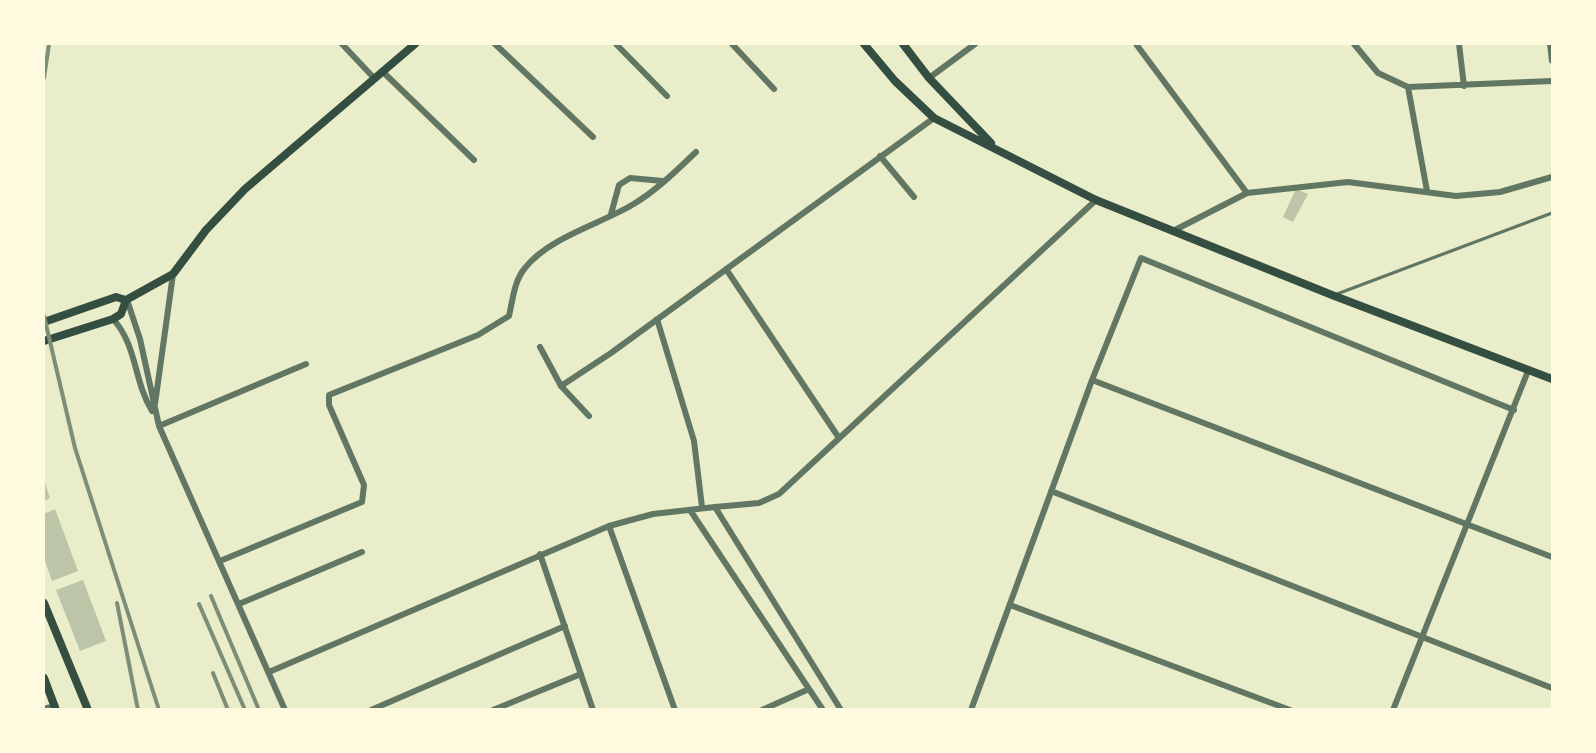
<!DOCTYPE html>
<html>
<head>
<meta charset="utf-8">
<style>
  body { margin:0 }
  #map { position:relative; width:1596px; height:753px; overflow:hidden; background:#e9edc9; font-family:"Playfair Display",serif }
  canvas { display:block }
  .frame { position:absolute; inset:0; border:45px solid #fefae0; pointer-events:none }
</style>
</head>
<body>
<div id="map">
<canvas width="1596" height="753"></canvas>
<div class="frame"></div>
</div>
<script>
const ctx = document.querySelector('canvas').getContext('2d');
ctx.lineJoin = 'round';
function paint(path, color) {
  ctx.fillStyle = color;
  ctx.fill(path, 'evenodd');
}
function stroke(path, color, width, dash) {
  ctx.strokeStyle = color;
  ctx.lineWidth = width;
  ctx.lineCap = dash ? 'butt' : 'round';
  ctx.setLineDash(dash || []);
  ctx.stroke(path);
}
const building = new Path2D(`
  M1296,189L1308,194L1293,222L1283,217Z
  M44,480L50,498L44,501Z
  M55,509L78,571L52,581L44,558V514Z
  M83,580L106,641L80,651L56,590Z`);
const service = new Path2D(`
  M1337,294L1552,213`);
const minor = new Path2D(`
  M342,44L374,78
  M495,44L593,137
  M616,44L667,96
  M732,44L774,89
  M1136,44L1247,193
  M1354,44L1378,73L1408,87L1427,191
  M1459,44L1464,86
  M1550,44L1552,61
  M382,71L474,160
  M929,78L975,44
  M1408,87L1552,81
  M880,156L914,197
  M611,214L619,185L630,178L663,181
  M1173,231L1247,193L1348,182L1456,196L1500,192L1552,177
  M726,269L839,438
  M127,300L140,339L159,426L285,710
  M113,319C137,345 134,382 152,411
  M657,319L694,441L702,507
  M540,347L561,386L589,416
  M1092,380L1552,557
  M561,386L611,353L934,118
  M155,404L173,274
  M159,426L306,364
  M1051,491L1552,688
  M715,507L759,503L779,494L1096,200
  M690,510L823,710
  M609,526L675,710
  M540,554L593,710
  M220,561L362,502L364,485L329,405V395L478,335L509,316C513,299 514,281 525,268C548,238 600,224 632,205C656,191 676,171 696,152
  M239,604L362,552
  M1010,605L1290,710
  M269,672L609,526L653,514L715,507L841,710
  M44,709L55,706
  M371,710L565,626
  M493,710L581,674
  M762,710L809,689
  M971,710L1092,380L1141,258L1514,410
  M1393,710L1528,371`);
const secondary = new Path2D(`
  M864,44L895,81L934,118L1096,200L1332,295L1552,379
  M903,44L929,78L991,143
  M44,322L116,297L126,300
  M44,341L113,319L121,314L126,300L173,274L206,230L245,189L415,44
  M44,603L88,710
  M44,678L56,710`);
const rail = new Path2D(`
  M44,78L49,44
  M44,316L75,448L159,710
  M211,596L259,710
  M117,603L138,710
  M199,604L245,710
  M213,673L228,710`);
paint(building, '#bcc5a7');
stroke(service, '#617663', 3);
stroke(minor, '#617663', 6);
stroke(secondary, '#344e41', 8);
stroke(rail, '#7c8e77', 4);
</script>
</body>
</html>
